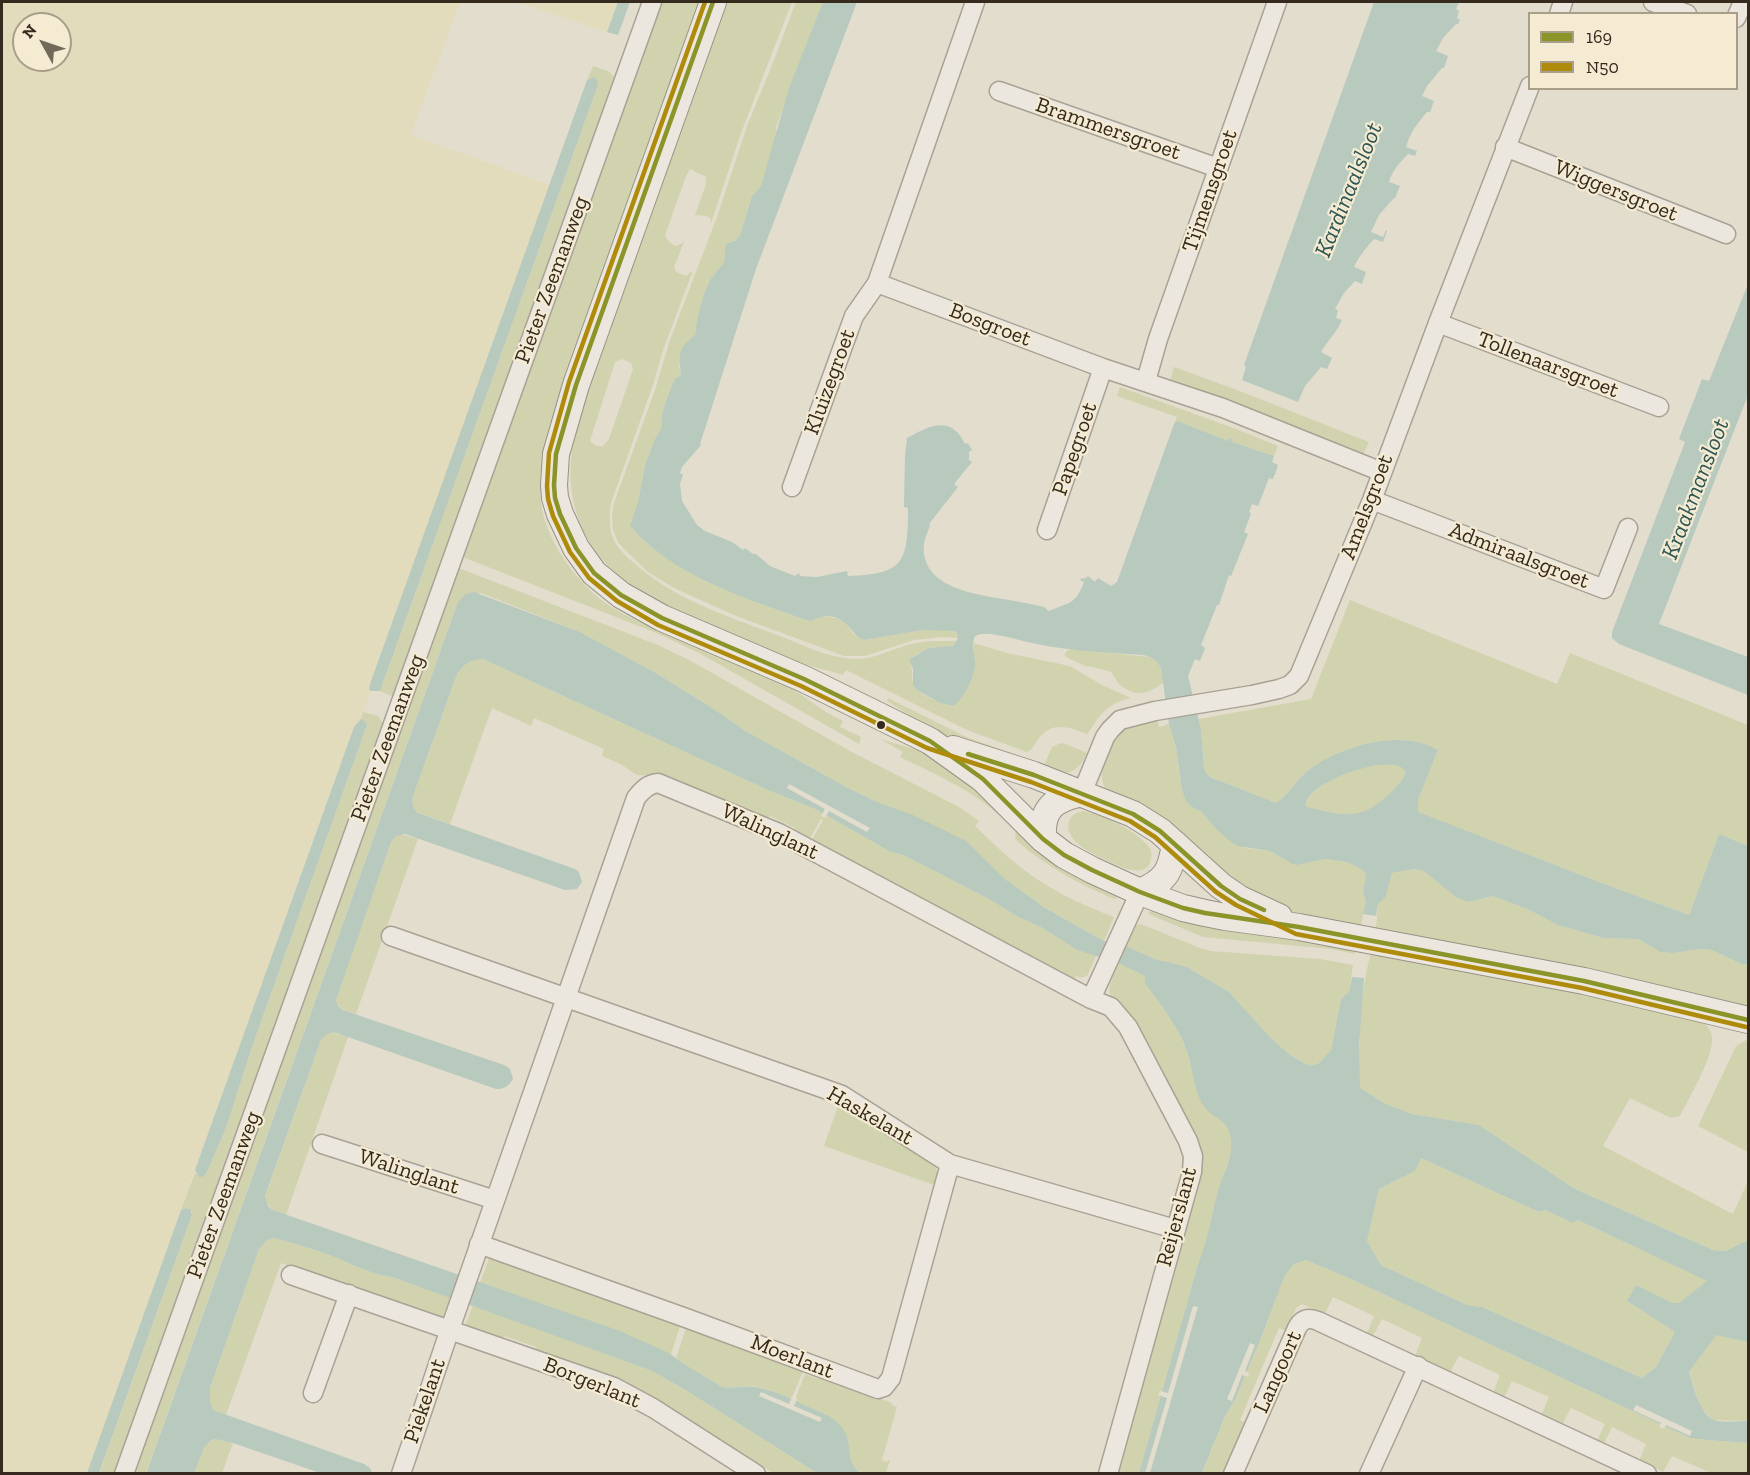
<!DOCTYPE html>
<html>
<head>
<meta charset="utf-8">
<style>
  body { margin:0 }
  #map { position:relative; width:1750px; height:1475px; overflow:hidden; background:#e3ddcd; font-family:"Zilla Slab",serif }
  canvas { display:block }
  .frame { position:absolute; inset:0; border:3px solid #362a1e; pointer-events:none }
  .legend { position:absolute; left:1528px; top:12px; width:210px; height:78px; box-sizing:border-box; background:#f4ebd2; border:2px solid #a89e8a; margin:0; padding:8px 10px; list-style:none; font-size:18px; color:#362a1e }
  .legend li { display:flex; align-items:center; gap:12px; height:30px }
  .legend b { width:30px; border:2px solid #a89e8a }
  .north { position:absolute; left:12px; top:12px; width:60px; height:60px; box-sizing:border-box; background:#f4ebd2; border:2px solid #a89e8a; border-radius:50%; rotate:310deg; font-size:16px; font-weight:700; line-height:24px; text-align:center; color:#362a1e }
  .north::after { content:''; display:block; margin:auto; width:21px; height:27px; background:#73695b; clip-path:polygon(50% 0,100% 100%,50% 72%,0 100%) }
</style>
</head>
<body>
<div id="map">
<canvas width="1750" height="1475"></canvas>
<div class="frame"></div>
<ul class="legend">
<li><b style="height:8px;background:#8b9429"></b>169</li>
<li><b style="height:8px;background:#af8b0c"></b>N50</li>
</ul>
<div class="north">N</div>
</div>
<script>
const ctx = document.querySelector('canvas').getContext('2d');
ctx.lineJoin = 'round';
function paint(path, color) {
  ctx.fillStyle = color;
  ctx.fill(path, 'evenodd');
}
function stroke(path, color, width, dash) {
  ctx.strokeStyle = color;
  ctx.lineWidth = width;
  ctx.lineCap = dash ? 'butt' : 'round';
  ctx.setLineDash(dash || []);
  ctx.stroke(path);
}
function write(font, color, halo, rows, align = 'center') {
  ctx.font = font + ' "Zilla Slab",serif';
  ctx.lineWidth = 4.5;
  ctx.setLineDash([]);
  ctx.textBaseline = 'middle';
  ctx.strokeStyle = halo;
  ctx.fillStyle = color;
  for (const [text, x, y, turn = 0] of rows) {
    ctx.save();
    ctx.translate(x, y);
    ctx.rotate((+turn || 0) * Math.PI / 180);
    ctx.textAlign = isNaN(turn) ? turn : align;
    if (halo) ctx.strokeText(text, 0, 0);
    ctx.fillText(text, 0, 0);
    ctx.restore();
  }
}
const farmland = new Path2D(`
  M2,2H460L411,135L550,185L370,684L369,689L371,691L363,712L361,719L354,727L323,812L87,1473L2,1474ZM24,24H60V60H24Z
  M517,2H618L607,32Z`);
const green = new Path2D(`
  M658,2H703L551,422C543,449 538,475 541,503C546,544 583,592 618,611C638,622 660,630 681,638C711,650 741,661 770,675C796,687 817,710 843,721L840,727L861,737L859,744L699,653L654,632L460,556Z
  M724,2H792L741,133L711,223L710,218L706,216L695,215L706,184V177L690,169L686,176L665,235C668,241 670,244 677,246L684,242L674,267L676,272L686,276L692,271V273L663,350L653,385L611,503C609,518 608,533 618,547C624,555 633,562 641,569C681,602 732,618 780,636C803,645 828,658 854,659C873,660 892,649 911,644C925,640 941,641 956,641L953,646L928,648L913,657L910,664C914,671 911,676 913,683C916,695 943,704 954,706L963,695L975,663L973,653L974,643L1007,653L1070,666L1102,685L1131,698C1117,701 1107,707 1098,718C1094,723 1092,729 1087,734C1070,727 1052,721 1039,738C1034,744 1034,749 1027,752L967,730L846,670L843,675C824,669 805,665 786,658C765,651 744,641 722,633C694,622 666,610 640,594C632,589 626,582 619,576C567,530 563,477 579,413ZM622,359L631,363L633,369L609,439L603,446C598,447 594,445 590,441L615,362Z
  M796,2H823L776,127L777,134L761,186L752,196L740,235L736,240L726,244L725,261L708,283L704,294L696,333L694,337L688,341L679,364L681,376L675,380L667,398L662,414L661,429L655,439L645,465L638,502L630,526C674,577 742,596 803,619L811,621L819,616L837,618L845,622L853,634L864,640L923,630H951L957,633L958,638L942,637L914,640L865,656H844L736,616L674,588L648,572L625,550L618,542L613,530L612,514L614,503L655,390L670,340L717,217L747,126L774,60Z
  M593,66L608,71L616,79L394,697L380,691L598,85V80L590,78L587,80Z
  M1174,367L1232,388L1369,442L1363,455L1170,382Z
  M1120,387L1236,429L1278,446L1274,456L1232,442L1229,438L1228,441L1177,422L1174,424L1177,417L1117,396Z
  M456,567L658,645L689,660L850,751L961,808L979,821L975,826C993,843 1011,861 1031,875C1056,893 1085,906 1114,917L1104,941L1045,908L1005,879L877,802L848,788L744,730L711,707L654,672L580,632L481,593L458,602L146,1473L129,1474Z
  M1350,600L1557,684L1570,653L1748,725V846L1719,834L1689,915L1599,882L1417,812L1418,800L1438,750C1401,727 1336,747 1305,773C1296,781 1285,798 1276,803L1210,777L1206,773L1204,768L1201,729L1199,719L1311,699Z
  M1071,649L1150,657L1160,664L1163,683C1149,694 1134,698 1119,684C1116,681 1114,675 1111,672L1094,667L1085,666L1066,657L1064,655L1067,651Z
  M472,659H483L768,790L815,809L889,851L905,856L989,899L1018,917L1041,927L1077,950L1096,956L1087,976L1080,978L1076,976L1073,981L811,841L823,820L821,819L809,840L794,832L795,828L770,816L767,819L661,776L637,775L620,764L602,756L604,749L534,718L531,726L492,708L450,824L418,813L414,809L412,799L457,674L466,664Z
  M888,698L966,737L1026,758L1027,760L1026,765L941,736L887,701Z
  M363,712L378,716L384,725L115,1473L99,1474L192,1215V1211L186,1208L181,1210L195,1173L199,1176H205L226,1128L252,1047L367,725L365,721L361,719Z
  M1157,720L1159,727L1169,724L1176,747L1182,789L1192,807L1202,812L1245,848L1270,851L1292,864L1297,865L1325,859L1347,862L1363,870L1366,874L1363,892L1366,901L1361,926L1294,913L1254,897L1106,792C1103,784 1101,776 1102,769C1104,755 1117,732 1129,726C1137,721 1148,721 1157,720Z
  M880,739L924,752L942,760L1003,814L999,815C970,789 935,774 900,757L903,752Z
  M1061,743L1066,744L1087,753C1078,776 1062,775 1042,770L1052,747Z
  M1377,765C1388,765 1402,762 1407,773C1396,789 1376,813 1355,814C1339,815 1323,811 1307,807L1305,805C1314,781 1354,769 1377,765Z
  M1083,811C1102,815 1136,830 1148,846C1151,849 1152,854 1151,859C1147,880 1120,867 1108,861C1095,855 1062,840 1069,822C1071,815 1076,813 1083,811Z
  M1016,830L1116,894L1117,898L1114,899C1079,884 1047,867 1018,842L1015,838Z
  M400,834L418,839L356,1014C347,1011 336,1009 336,998L391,842L396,836Z
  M1414,869L1424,871L1440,883L1483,899L1493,896L1527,909L1558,925L1603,938L1638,939L1660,952L1672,953L1700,949L1712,950L1743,965L1748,964V1007L1602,974L1376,929L1378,904L1392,873Z
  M1156,909L1356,947L1355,954L1331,949L1203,937L1148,914L1149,912Z
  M1141,924L1200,948L1211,951L1320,959L1353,965L1349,992L1341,999L1331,1050L1319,1063L1312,1066L1306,1064L1290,1055L1270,1037L1229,992L1187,967L1169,962L1157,960L1126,946L1134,926Z
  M1371,952L1577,992L1698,1019C1705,1023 1711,1028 1712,1037C1715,1054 1689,1098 1680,1116L1671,1118L1630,1098L1603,1146L1733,1214L1748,1181V1240L1726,1251L1713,1250L1575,1189L1479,1125L1412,1114L1384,1103L1359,1088C1359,1042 1359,996 1371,952Z
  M1118,963L1143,974L1145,978L1175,1025L1186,1049L1198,1091L1209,1111L1220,1118L1229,1130L1231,1138L1232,1151L1220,1185L1206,1245L1198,1264L1139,1473H1117L1200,1175L1202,1159L1200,1150L1135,1020C1113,992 1100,1004 1118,963Z
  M331,1032L348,1037L286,1215C275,1211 268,1209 265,1197L321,1040L325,1034Z
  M1748,1039V1152L1698,1126L1736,1046Z
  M839,1103L934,1164L938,1175L937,1186L824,1146Z
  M1421,1158L1539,1212L1545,1210L1573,1223L1578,1220L1708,1281L1679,1303H1673L1636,1285L1627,1301L1675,1332L1656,1367L1642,1378L1482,1307L1467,1305L1381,1265L1367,1241L1379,1189L1414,1171Z
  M274,1238C292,1243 311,1248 329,1255C350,1263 369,1274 392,1277L452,1298L445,1320L281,1263L226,1415L213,1411L210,1402V1388L259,1249L266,1241Z
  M490,1256L620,1301L619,1305L637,1311L639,1308L681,1323L671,1354L480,1283Z
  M1306,1260L1351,1279L1690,1438L1707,1440L1748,1443V1473H1711L1672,1456L1663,1472L1639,1461L1646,1444L1612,1427L1603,1445L1597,1441L1605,1424L1571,1408L1562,1425L1541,1415L1549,1397L1512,1381L1504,1398L1493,1393L1500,1375L1459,1356L1450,1372L1415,1356L1422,1338L1382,1319L1373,1336L1367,1333L1374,1316L1333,1297L1325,1314L1302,1304L1296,1308L1287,1331L1279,1328L1240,1420L1247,1424L1226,1473L1202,1474L1225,1416L1235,1400L1261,1338L1285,1275L1294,1264Z
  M473,1305L650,1370L684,1389L817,1473H773L652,1397L623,1382L535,1352L536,1347L504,1336L503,1340L465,1326Z
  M687,1325L804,1369L791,1400C779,1395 766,1387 753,1386C742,1386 733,1389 722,1387L681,1362L676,1358Z
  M1716,1334L1748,1342V1421L1713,1420L1701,1408L1689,1372Z
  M805,1374L818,1379L820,1376L892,1403L891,1405L897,1407L882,1460L887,1462L888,1460H890L886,1473C849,1473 852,1472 847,1436L796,1402L797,1398L796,1397Z
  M215,1439L233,1443L222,1473L194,1474C199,1461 201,1445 215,1439Z`);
const water = new Path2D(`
  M618,2H630L618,35L607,32Z
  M823,2H857L756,269L700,444L701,445L682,467L680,473L683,475L680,484L682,501L697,525L705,531L732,542L743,550L745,548L753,554H756L770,566L795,576L799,573L800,576L817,577L847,571L848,576C904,574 908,563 908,508L904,507L905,455L907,438C929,426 951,414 965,444L968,443L972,450L969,452V460L972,462L954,484L958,487L929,524L930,526C928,531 925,538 924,543C919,587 974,594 1003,599C1017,601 1031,604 1044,607L1049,611C1069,602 1075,606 1084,582L1080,580L1082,578L1084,579L1088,576L1095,582L1098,578L1111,586L1117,582L1174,424L1177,421L1228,441L1229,438L1233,439L1232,442L1274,456L1272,462L1278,465L1275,475H1274L1273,479L1269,478L1258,506L1252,504L1249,512L1251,514L1244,532L1248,534L1231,576L1229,575L1219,605H1217L1201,645L1205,648L1200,661L1195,659L1188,676L1201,729L1204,768L1206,773L1210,777L1276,803C1285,798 1296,781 1305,773C1335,747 1402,727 1438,750L1418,800V812L1599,882L1689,915L1719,834L1748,846V964L1743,965L1712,950L1700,949L1673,953L1660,952L1638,939L1603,938L1558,925L1527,909L1493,896L1468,902L1456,897L1424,871L1414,869L1392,873L1386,896L1378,904L1376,916L1363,914L1366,901L1363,892L1366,874L1363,870L1347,862L1325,859L1297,865L1292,864L1270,851L1238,846L1230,841L1216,829L1202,812L1192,807L1186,801L1182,789L1176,747L1169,724L1161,669C1158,660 1152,657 1143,655C1103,652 1063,651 1023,641C1014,639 979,628 974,638C972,643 974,655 975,661C976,676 965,696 954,706L940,703L917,690L913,685V669L909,660L928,648L953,646L958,638L957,633L954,631L923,630L864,640C854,636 852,629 845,623C835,614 821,615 811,621L803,619C741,596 674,577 630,526L638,502L645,465L655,439L661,429L662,414L667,398L675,379L681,375C680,365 677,354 685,344C688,340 693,338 696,333C695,325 704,290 709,282C713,275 721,267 724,262C726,257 724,250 726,244L736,240L740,235L752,196L761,186L789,88ZM1377,765C1388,765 1401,762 1406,773C1402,781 1395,789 1388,795C1360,822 1342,815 1307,807L1305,805C1312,782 1356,769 1377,765Z
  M1374,2H1459L1456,9L1459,11L1457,18L1460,20L1458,24H1456L1443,38L1436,51L1448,56L1444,68H1442L1427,86L1422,96L1434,101L1430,112H1427C1418,123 1410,132 1406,147L1417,151L1415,156L1408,154C1400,162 1392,171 1389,182L1400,186L1395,198H1394L1379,215L1371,232L1383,237L1386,230L1387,231L1383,242L1374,239C1366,248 1359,256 1354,267L1366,272L1362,284L1355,281L1344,293L1335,309L1338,310L1336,318L1342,320C1338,331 1327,341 1321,352L1332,358L1327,369L1321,367L1305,386L1298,402L1242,380L1246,367L1244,365Z
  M594,77L598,81V85L380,691H371L369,690L370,684L587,80Z
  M1748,284V395L1659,624L1748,657V695L1619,644L1612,638V632L1685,442L1679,439L1702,379L1709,381Z
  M474,592L580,632L654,672L711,707L744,730L848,788L877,802L913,815L966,841L1005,879L1045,908L1104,941L1126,946L1157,960L1169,962L1187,967L1229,992L1270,1037L1290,1055L1306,1064L1312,1066L1319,1063L1331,1050L1341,999L1349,992L1352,977L1364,978L1359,1046L1360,1088L1384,1103L1412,1114L1479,1125L1575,1189L1713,1250L1726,1251L1748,1240V1342L1716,1335L1689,1372C1693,1385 1700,1415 1714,1420C1721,1423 1740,1421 1748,1421V1443L1707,1440L1690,1438L1351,1279L1306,1260L1294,1264L1285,1275L1261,1338L1235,1400L1225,1416L1202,1473H1139L1198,1264C1209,1238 1212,1211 1220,1184C1225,1170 1233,1156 1231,1140C1229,1118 1212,1119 1204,1106C1193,1090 1193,1067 1186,1049C1177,1024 1160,1004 1145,983V978L1143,975L1118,963L1077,950L1041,927L1018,917L989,899L905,856L889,851L815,809L768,790L483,659C470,659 465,664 457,674L412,799L414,809L418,813L575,869L579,872L582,882L577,889L565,890L405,834L396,836L391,842L336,1000L338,1006L343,1010L504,1065L510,1069L513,1079C508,1087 504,1089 496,1089L348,1037C336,1033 330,1028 321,1040L265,1196L268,1206L273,1210L620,1331L669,1353L681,1362L722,1387C734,1389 745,1385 756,1387C779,1391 807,1407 829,1416C836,1421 842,1426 846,1434C852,1448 846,1464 861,1473H817L684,1389L650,1370L392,1277C369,1274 350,1263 329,1255C311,1248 292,1243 274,1238L266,1241L259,1249L210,1388V1402L213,1410L364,1464L370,1468L372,1473H320L233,1443L215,1439L210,1441L204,1448L194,1473L146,1474L458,602L466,594ZM1421,1158L1539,1212L1545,1210L1573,1223L1578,1220L1707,1281L1679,1303H1673L1636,1285L1627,1301L1675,1332L1656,1367L1642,1378L1482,1307L1467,1305L1381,1265L1367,1241L1379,1189L1415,1171Z
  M361,719L365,721L367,725L252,1047L226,1128L206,1174L203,1177L198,1176L195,1170L354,727Z
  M186,1208L191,1210L192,1215L99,1473H87L181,1210Z`);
const pier = new Path2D(`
  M789,784L870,828L867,832L829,811L825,818L821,816L825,809L787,788Z
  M1193,1306L1198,1307L1150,1473H1145L1167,1398L1158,1395L1160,1391L1168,1393Z
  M1250,1343L1255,1345L1245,1371L1249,1373L1248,1377L1242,1375L1232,1401L1227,1399Z
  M761,1392L789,1404L792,1397L797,1399L794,1406L822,1418L820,1422L759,1396Z
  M1636,1405L1692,1431L1690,1436L1666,1425L1664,1429L1659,1427L1661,1423L1633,1410Z`);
const street = new Path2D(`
  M975,2L877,283L1103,368L1223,408L1382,472
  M1653,2L1687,14
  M1559,14L1563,2
  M1736,18L1743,2
  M999,91L1218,168
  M1505,147L1726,234
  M1438,323L1659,407
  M1146,381L1158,339L1277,2
  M792,487L854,316L877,283
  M1372,500L1604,589L1628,528
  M1047,530L1103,368
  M1082,793L1105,737L1110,730L1120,720L1155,711L1252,695L1279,689L1290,685L1299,676L1372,500L1438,323L1530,86
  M391,936L842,1095L950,1164L1175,1229
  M322,1144L495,1200
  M479,1244L686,1318L878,1389L884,1387L891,1378L950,1164
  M291,1275L614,1387L653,1408L756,1474
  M313,1393L349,1294
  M124,1474L652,2
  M401,1474L450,1329L636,798C642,790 648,784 658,783L779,833L1091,999
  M1108,1474L1192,1172L1193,1156L1188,1141L1128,1027L1111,1007L1091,999L1140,892
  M1233,1474L1297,1328C1302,1319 1308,1317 1318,1321L1647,1474
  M1369,1474L1418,1366`);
const secondary = new Path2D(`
  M713,2L576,385L556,454L554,485L555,498L560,514L576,548L594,573L621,595L662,618L804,679L930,741L983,779L1043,839L1064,855L1092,870L1140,892L1183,908L1205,913L1225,917L1299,927L1584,981L1748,1020
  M953,749L1034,775L1133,814L1160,831L1221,886L1240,899L1279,917
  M1043,839C1041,808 1054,799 1082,793
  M1140,892C1166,881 1171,871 1175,844`);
const bus1 = new Path2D(`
  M713,2L576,385L556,454L554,485L555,498L560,514L576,548L594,573L621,595L662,618L804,679L930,741L983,779L1043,839L1064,855L1092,870L1140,892L1183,908L1205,913L1299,927L1584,981L1748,1020
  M968,754L1034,775L1133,814L1160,831L1221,886L1240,899L1264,910`);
const bus2 = new Path2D(`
  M705,2L569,382L549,453L547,486L548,499L553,516L570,552L589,578L617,601L658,625L801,686L927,748L1031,782L1130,821L1155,837L1216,892L1236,905L1296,934L1582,988L1746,1027`);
const markers = [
  [881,725,5,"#362a1e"]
];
const streetNames = [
  ["Brammersgroet",1108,129,19],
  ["Tijmensgroet",1210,191,-71],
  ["Wiggersgroet",1616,191,22],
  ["Pieter Zeemanweg",552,280,-70],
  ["Bosgroet",990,325,21],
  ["Tollenaarsgroet",1548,365,21],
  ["Kluizegroet",830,382,-70],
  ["Papegroet",1075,449,-71],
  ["Amelsgroet",1367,507,-69],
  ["Admiraalsgroet",1519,556,21],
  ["Pieter Zeemanweg",388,738,-70],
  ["Walinglant",770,832,25],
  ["Haskelant",870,1116,30],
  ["Walinglant",409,1172,18],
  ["Pieter Zeemanweg",224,1195,-70],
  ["Reijerslant",1177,1217,-75],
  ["Moerlant",792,1357,21],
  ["Langoort",1278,1372,-66],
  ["Borgerlant",592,1383,22],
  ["Piekelant",425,1401,-71]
];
const waterNames = [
  ["Kardinaalsloot",1349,190,-68],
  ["Kraakmansloot",1696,489,-69]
];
paint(farmland, '#e2dcbd');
paint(green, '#d1d3af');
paint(water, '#b8c9be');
paint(pier, '#e3ddcd');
stroke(street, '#a8a295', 21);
stroke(secondary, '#989186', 28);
stroke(street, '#ece7de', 18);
stroke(secondary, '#ece7de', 26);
stroke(bus1, '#8b9429', 4.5);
stroke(bus2, '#af8b0c', 4.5);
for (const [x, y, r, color] of markers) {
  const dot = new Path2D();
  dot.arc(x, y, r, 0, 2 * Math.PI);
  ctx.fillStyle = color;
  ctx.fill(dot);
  stroke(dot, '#f4ebd2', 2);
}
write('22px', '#362a1e', '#f4ebd2', streetNames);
write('italic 24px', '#2e5654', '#f4ebd2', waterNames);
</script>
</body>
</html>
